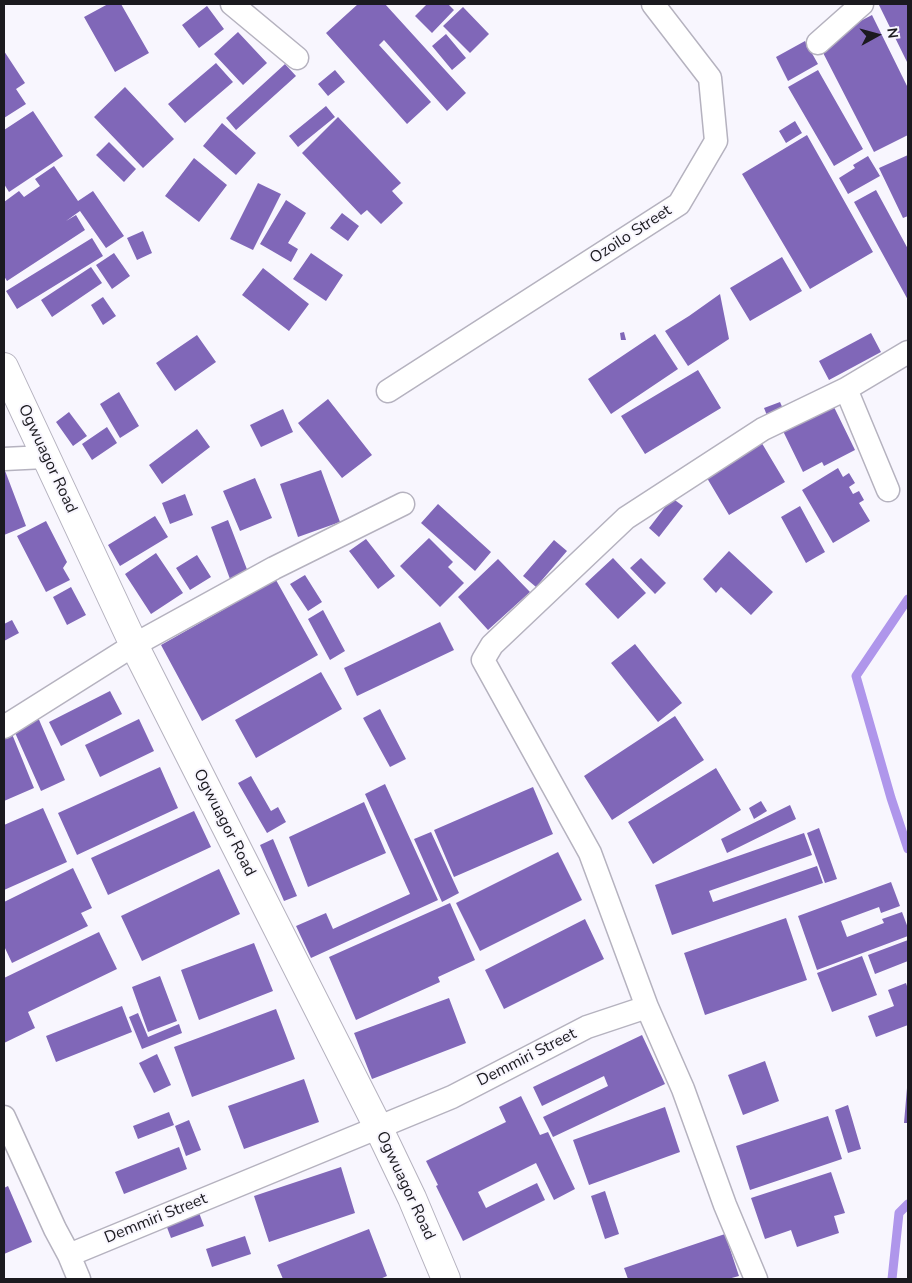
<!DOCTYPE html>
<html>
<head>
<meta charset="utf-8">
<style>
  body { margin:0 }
  #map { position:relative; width:912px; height:1283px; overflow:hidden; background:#f8f6fe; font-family:"Nunito Sans",sans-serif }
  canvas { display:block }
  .frame { position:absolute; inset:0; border:5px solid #1b1a1f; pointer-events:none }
  .north { position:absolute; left:852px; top:10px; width:50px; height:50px; -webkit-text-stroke:4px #f8f6fe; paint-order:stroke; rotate:83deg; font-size:14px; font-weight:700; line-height:20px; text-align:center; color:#1b1a1f }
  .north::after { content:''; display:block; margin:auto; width:18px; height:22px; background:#1b1a1f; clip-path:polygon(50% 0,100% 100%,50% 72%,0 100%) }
</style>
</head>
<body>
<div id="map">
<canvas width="912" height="1283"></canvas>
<div class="frame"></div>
<div class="north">N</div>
</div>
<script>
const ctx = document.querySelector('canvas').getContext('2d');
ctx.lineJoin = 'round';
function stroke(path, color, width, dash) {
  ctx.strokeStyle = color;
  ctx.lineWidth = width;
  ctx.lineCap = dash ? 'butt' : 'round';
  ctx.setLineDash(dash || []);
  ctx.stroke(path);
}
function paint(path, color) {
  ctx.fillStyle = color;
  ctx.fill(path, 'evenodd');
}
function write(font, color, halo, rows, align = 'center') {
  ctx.font = font + ' "Nunito Sans",sans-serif';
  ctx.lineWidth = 4;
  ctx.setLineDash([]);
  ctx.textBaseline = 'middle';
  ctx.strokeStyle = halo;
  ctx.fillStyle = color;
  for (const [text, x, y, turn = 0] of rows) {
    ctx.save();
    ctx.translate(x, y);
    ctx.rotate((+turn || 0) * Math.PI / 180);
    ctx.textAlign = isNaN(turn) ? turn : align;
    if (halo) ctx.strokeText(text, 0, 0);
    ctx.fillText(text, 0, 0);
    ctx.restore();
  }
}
const stream = new Path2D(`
  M908,599L856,676L891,798L908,849
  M892,1279L899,1213L908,1204`);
const building = new Path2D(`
  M108,4H121L149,53L115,72L84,17Z
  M358,4H385L466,93L447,111L384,40L379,45L431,102L407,124L326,33Z
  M427,4H448L454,10L432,33L415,16Z
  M881,4H908V64L879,5Z
  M207,6L224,29L199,48L182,25Z
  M463,7L489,34L470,53L443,26Z
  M872,15L908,88V135L874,152L818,43Z
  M238,32L267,63L243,85L214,54Z
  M446,34L466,58L452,70L432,46Z
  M805,41L818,64L788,81L776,57Z
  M4,51L25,83L16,89L26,104L4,118Z
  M216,63L233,82L185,123L168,104Z
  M285,64L296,76L236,130L226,118Z
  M335,70L345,82L328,96L318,84Z
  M818,70L863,149L834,166L788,87Z
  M125,87L174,139L143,168L94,117Z
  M326,106L335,117L298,147L289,136Z
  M33,111L63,156L9,192L4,184V130Z
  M338,117L401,183L392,191L403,203L381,224L367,210L361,215L302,153Z
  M795,121L802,133L786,143L779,131Z
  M222,123L256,153L236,175L203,146Z
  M807,135L873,252L810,289L742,174Z
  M109,142L136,169L124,182L96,155Z
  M908,155V216L903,218L879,168Z
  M868,156L880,176L848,194L839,178L855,168L853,165Z
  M194,158L227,185L199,222L165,196Z
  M54,166L78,201L93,191L124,236L106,248L80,211L66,221L76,215L85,230L7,281L4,276V202L19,191L24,197L40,186L35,179Z
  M258,183L281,194L253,250L230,239Z
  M876,190L908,249V300L854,202Z
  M286,200L306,213L288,243L298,249L291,262L260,244Z
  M342,213L359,226L348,241L330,228Z
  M143,231L152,253L137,260L127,238Z
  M92,238L103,256L17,309L6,291Z
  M114,253L130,276L112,289L96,265Z
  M311,253L343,275L326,301L293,279Z
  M782,257L802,291L750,321L730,288Z
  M91,267L102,283L52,317L41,300Z
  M263,268L309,304L289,331L242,295Z
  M720,294L729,339L688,366L665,331L689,316Z
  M103,297L116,316L103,325L91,305Z
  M624,332L626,340H621L620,333Z
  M871,333L881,352L829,380L819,361Z
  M655,334L678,369L611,414L588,379Z
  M197,335L216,362L175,391L156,363Z
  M698,370L721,408L645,454L621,416Z
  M119,392L139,426L120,438L100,404Z
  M328,399L372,455L342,478L298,423Z
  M780,402L784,411L768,418L764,408Z
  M833,405L855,450L824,466L822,462L803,472L783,431Z
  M283,409L293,432L261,447L250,425Z
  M69,412L87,436L73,446L56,422Z
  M107,427L117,443L92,460L82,444Z
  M197,429L210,447L162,484L149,465Z
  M760,440L785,482L729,515L704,473Z
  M4,468L26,526L4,535Z
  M838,468L843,477L849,473L855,483L849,487L853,494L859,491L864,500L859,503L870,521L833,543L802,490Z
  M321,470L340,522L298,537L280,484Z
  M255,478L272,518L240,531L223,491Z
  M185,494L193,515L170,524L162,503Z
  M672,498L683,506L659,537L649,528Z
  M438,504L491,552L475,571L421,523Z
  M800,506L825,552L806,563L781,517Z
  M155,516L168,537L120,566L108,545Z
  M228,520L248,572L230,579L211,527Z
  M46,521L67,562L63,568L70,580L46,592L17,536Z
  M429,538L453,562L448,567L464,583L440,607L400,566Z
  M366,539L395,576L378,589L349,551Z
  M554,540L567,551L536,587L523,576Z
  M729,551L773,592L751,615L721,587L716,593L703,579Z
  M156,553L183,593L151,614L125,574Z
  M197,555L211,577L190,590L176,568Z
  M613,558L646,593L618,619L585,584Z
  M641,558L666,583L655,594L630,568Z
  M498,559L530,592L488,630L458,597Z
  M305,575L322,602L308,611L290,584Z
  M276,580L318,655L202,721L161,645Z
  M71,587L86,615L67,625L53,597Z
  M323,610L345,651L330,660L308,619Z
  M12,620L19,633L4,641V624Z
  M440,622L454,650L357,696L344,668Z
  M635,644L682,703L658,722L611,663Z
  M321,672L342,709L256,758L235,720Z
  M110,691L122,714L61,746L49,722Z
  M380,709L406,759L390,767L363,718Z
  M37,715L65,780L41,791L12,726Z
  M675,716L704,760L612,820L584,776Z
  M139,719L154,751L100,777L85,745Z
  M12,734L34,788L4,801V737Z
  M160,767L178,808L77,855L58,813Z
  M716,768L741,810L653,864L628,822Z
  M251,776L271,811L278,807L286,822L267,833L238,783Z
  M385,784L438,900L311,958L296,926L326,913L333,929L410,894L365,794Z
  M533,787L553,834L454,877L434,830Z
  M761,801L767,811L754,819L749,808Z
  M364,802L386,853L308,887L289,837Z
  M790,805L796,819L727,853L721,839Z
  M43,808L67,862L4,890V825Z
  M194,811L211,847L108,895L91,858Z
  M819,828L837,879L825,883L807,833Z
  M431,832L459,893L442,902L414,839Z
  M804,833L812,855L709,891L713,902L817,866L823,883L672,935L655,885Z
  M273,839L297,896L284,901L260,845Z
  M558,852L582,900L480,951L456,903Z
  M73,868L92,908L81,913L88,926L12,963L4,946V902Z
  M219,869L240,914L142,961L121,916Z
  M891,882L900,906L881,913L879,907L841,921L847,937L884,923L882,919L902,912L908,928V936L817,970L798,916Z
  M450,903L475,960L438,977L440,982L356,1020L329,957Z
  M786,918L807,980L705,1015L684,953Z
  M585,919L604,959L504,1009L485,970Z
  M99,932L117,969L28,1012L35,1028L4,1043V978Z
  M908,940V961L875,974L868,955Z
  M254,943L273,991L199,1020L181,970Z
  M862,956L877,995L832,1012L817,973Z
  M160,976L177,1021L148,1032L132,987Z
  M906,983L908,989V1025L876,1037L868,1016L894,1006L888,990Z
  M449,998L466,1043L372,1079L354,1033Z
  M122,1006L132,1032L56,1062L46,1036Z
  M276,1009L295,1059L192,1097L174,1047Z
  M138,1013L148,1037L179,1024L182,1033L142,1049L129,1017Z
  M642,1035L665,1084L553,1137L543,1117L608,1086L604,1076L542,1106L533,1087Z
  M157,1054L171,1085L154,1093L139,1063Z
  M765,1061L779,1101L743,1115L728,1075Z
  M304,1079L319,1122L244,1149L228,1106Z
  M907,1088H908V1123H904Z
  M521,1096L540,1135L548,1132L575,1189L554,1200L536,1163L478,1192L486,1208L537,1183L545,1200L463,1241L436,1186L438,1185L426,1161L506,1122L499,1107Z
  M848,1105L861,1149L848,1153L835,1110Z
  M665,1107L680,1152L589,1185L573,1140Z
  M169,1112L174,1125L138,1139L133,1126Z
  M828,1116L842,1159L750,1190L736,1146Z
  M189,1120L201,1150L186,1156L175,1126Z
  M179,1147L187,1169L124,1194L115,1172Z
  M341,1167L355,1213L269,1242L254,1196Z
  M831,1172L845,1213L834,1216L839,1233L797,1247L791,1230L765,1239L751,1198Z
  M8,1186L32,1242L4,1254V1188Z
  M605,1191L619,1234L605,1239L591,1196Z
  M198,1210L204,1226L171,1238L165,1222Z
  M369,1229L387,1276L380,1279H283L277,1265Z
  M725,1234L739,1276L728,1279H628L624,1268Z
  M245,1236L251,1254L212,1267L206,1249Z`);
const minor = new Path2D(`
  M232,4L297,58
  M818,43L862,4
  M846,389L888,490
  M388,391L679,204L716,141L710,78L653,4
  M4,459L45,457
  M4,727L134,645L274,568L403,504
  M647,1007L683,1089L725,1205L756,1279
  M4,1117L55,1229L69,1255L79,1279
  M69,1255L452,1097L587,1027L647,1007L590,853L483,660L492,645L626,518L763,429L846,389L908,352`);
const tertiary = new Path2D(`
  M4,367L134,645L378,1127L412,1198L446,1279`);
const streetNames = [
  ["Ozoilo Street",631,235,-33],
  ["Ogwuagor Road",47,459,65],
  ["Ogwuagor Road",224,823,63],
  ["Demmiri Street",527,1058,-27],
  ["Ogwuagor Road",405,1186,65],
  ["Demmiri Street",156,1219,-22]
];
stroke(stream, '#af96eb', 9);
paint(building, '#8067b8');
stroke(minor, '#b5b2bf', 25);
stroke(tertiary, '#b5b2bf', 30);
stroke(minor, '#fff', 22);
stroke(tertiary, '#fff', 28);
write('16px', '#1b1a1f', '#f8f6fe', streetNames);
</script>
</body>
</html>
